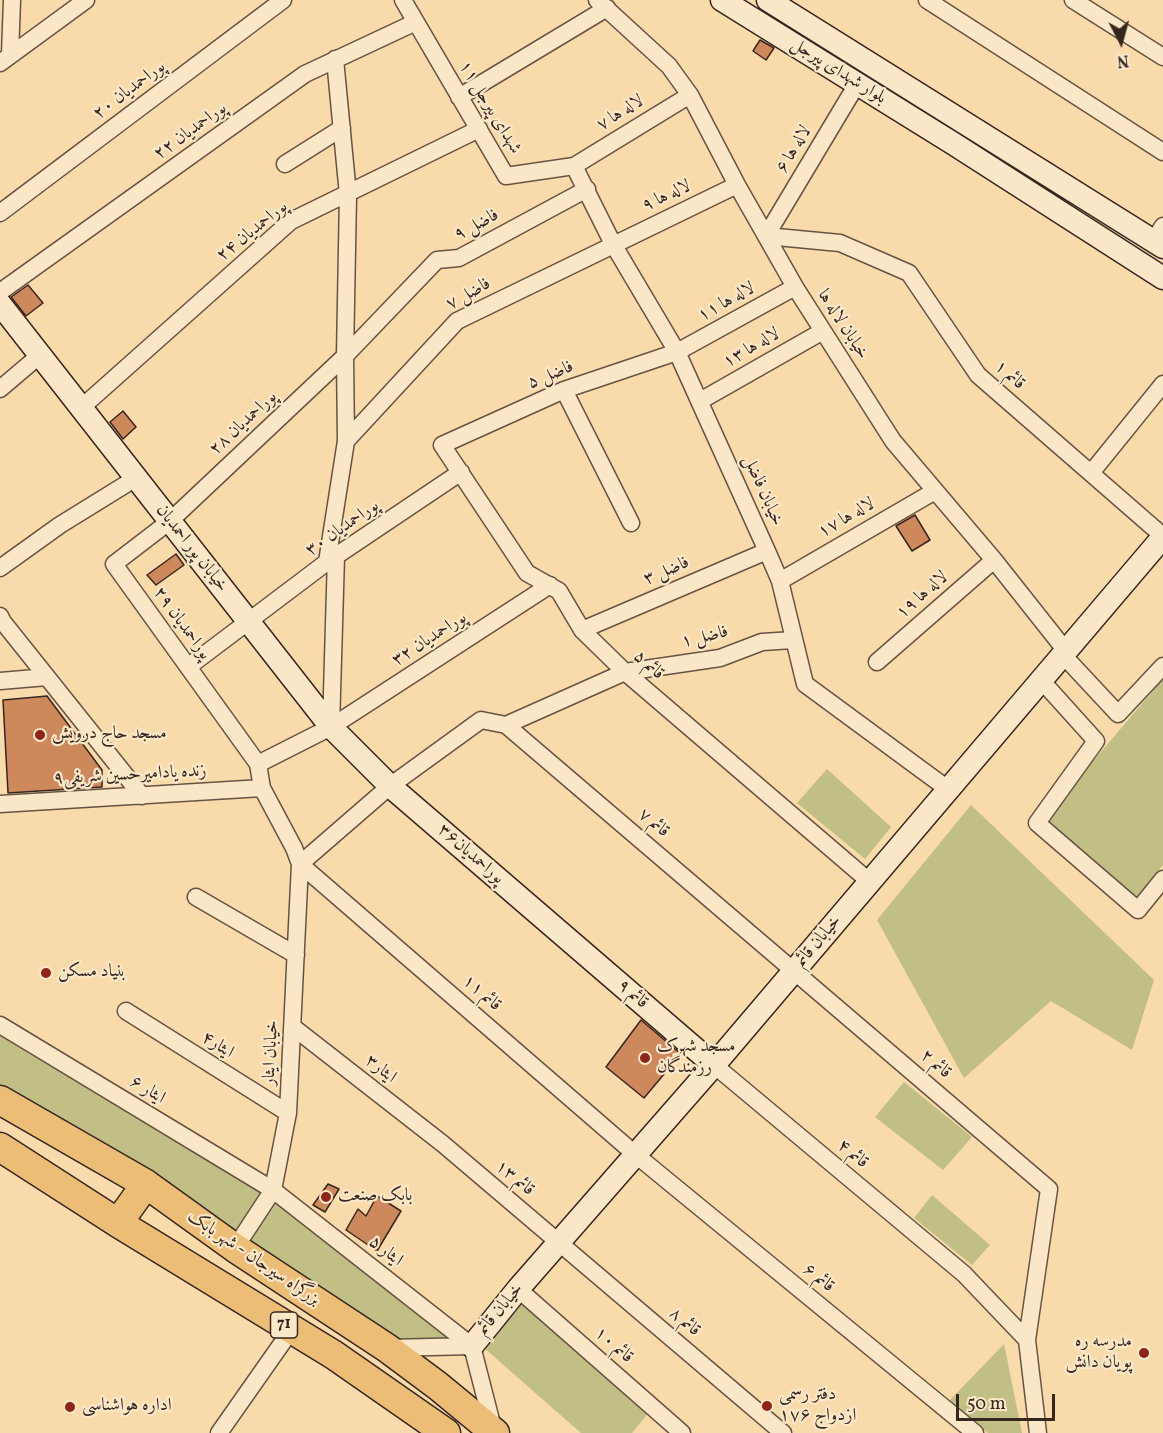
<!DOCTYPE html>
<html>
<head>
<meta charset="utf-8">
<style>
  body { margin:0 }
  #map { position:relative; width:1163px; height:1433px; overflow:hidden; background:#f8daab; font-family:Vollkorn,serif }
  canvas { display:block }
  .north { position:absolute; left:1091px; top:12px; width:60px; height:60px; -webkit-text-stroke:4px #fae7c8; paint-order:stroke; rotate:174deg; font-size:16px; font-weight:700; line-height:24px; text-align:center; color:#372620 }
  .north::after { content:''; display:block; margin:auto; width:21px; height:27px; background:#372620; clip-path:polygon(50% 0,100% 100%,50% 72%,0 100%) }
  .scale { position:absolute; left:956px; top:1394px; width:99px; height:27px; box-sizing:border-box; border:3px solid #372620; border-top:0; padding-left:8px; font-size:18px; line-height:21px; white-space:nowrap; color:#372620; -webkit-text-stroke:4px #fae7c8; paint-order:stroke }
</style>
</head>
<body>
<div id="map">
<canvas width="1163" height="1433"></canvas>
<div class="north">N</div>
<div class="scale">50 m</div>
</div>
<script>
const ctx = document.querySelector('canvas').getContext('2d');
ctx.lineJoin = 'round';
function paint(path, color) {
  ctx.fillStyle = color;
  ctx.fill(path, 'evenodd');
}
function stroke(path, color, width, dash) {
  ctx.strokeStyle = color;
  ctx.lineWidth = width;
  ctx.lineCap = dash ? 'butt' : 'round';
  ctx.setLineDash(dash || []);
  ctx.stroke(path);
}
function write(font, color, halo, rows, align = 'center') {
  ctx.font = font + ' Vollkorn,Amiri,serif';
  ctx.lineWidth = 4.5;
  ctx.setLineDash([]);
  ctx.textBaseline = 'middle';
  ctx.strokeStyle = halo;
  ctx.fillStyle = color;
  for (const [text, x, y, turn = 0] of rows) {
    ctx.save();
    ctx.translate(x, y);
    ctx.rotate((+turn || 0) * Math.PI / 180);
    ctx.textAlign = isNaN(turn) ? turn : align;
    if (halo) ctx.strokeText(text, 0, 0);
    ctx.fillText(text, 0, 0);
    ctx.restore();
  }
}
const green = new Path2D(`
  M1163,679V865L1137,898L1043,820Z
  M827,769L891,827L865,859L797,803Z
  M971,805L1154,980L1132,1050L1051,1001L964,1078L877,920Z
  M0,1030L264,1191L233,1241L0,1092Z
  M904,1082L972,1137L943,1170L875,1117Z
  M932,1195L990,1245L972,1265L914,1218Z
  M275,1196L457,1342L389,1344L241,1245Z
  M525,1301L650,1411L632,1433H581L483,1347Z
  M1004,1344L1022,1433H988L948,1402Z`);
const building = new Path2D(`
  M760,40L774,48L766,60L753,51Z
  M28,285L43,303L26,316L11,297Z
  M123,411L136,427L123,439L110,422Z
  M915,515L930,540L912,551L896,526Z
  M176,554L184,565L156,585L147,575Z
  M47,696L102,770V787L8,793L3,700Z
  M641,1020L681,1054L644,1098L606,1067Z
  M328,1184L339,1189L325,1212L313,1205Z
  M377,1196L401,1211L377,1251L346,1230L358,1209L366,1216Z`);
const street = new Path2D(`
  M403,0L506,176L574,166L690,95
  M597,0L669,66L690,95L737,185L795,287L893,441L994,560L1066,651
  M927,0L1163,152
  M1073,0L1163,57
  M10,55L12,0
  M0,63L86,0
  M857,84L766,236L840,243L909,273L978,375L1163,536
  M459,97L607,8
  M285,164L342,128
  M574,166L613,244L677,352L767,551L780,581L805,684L949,790
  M0,213L283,0
  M1153,242L1163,226
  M795,287L677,352L564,390L442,445L527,573L559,591L582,630L625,672L870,882
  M0,292L305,74L416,22
  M0,389L40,355
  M564,390L631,523
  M700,401L823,331
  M81,408L291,221L479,129
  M346,441L457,321L737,185
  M1091,473L1163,384
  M327,562L346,441L345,356L348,195L335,59
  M0,568L60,525L136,478
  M780,581L935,491
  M0,616L3,622L142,796
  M582,630L767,551
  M1063,655L1118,714L1163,666
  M877,662L994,560
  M188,667L327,562L461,472
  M1041,680L1096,741L1037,823L1138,910L1163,879
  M0,681L47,677
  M506,725L625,672L720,658L762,642L793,640
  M331,727L336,556
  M258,764L331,727L550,585
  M0,804L262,788
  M196,897L296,955
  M126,1011L288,1113
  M0,1025L273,1190L472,1346
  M293,1027L443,1144L783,1433
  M714,1065L964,1274L1027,1340
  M235,1248L273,1190L288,1113L300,864L294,848L262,788L258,764L114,564L170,521L345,356L437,260L459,258L587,189
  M518,1289L682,1433
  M472,1346L493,1428
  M389,1348L472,1346
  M219,1433L292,1329
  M975,1433L636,1155L300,864L390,786L481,720L506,725L1049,1189L1027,1340L1038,1433`);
const secondary = new Path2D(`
  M722,0L954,144L1163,278
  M768,0L1163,247
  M0,304L331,727L390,786L714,1065
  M472,1346L518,1289L714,1065L1163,537`);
const highway = new Path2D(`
  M0,1100L146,1184L235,1248L387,1348L438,1386L495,1433
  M0,1147L118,1223L334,1355L446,1433
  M118,1223L146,1184`);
const markers = [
  [40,735,6,"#8f2418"],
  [46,973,6,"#8f2418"],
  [645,1058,6,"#8f2418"],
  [326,1197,6,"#8f2418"],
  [1144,1353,6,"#8f2418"],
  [767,1406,6,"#8f2418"],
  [70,1407,6,"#8f2418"]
];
const shields = [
  [284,1325,27]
];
const shieldNames = [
  ["71",284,1325]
];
const streetNames = [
  ["بلوار شهدای پیرجل",838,72,32],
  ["پوراحمدیان ۲۰",130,91,-37],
  ["شهدای پیرجل ۱۱",489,108,59],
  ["لاله ها ۷",621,114,-32],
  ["پوراحمدیان ۲۲",191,132,-36],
  ["لاله ها ۶",795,150,-59],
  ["لاله ها ۹",667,197,-25],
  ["فاضل ۹",477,226,-28],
  ["پوراحمدیان ۲۴",253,232,-39],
  ["فاضل ۷",469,295,-29],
  ["لاله ها ۱۱",727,303,-29],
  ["خیابان لاله ها",842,325,57],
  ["لاله ها ۱۳",752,349,-30],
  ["فاضل ۵",551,376,-22],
  ["قائم ۱",1009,376,42],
  ["پوراحمدیان ۲۸",244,424,-43],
  ["خیابان فاضل",762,491,66],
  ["لاله ها ۱۷",847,519,-30],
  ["پوراحمدیان ۳۰",343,529,-35],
  ["خیابان پور احمدیان",191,549,52],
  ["فاضل ۳",667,572,-23],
  ["لاله ها ۱۹",923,596,-41],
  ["پوراحمدیان ۲۹",181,624,54],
  ["فاضل ۱",705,638,-13],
  ["پوراحمدیان ۳۲",430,640,-33],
  ["قائم ۵",648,666,42],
  ["زنده یادامیرحسین شریفی۹",130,776,-3],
  ["قائم ۷",653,824,40],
  ["پوراحمدیان۳۶",470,855,41],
  ["خیابان قائم",819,942,-50],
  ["قائم ۱۱",481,994,41],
  ["قائم ۹",632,995,41],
  ["ایثار۴",217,1046,32],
  ["خیابان ایثار",272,1053,-87],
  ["قائم ۲",935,1065,41],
  ["ایثار۳",380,1070,38],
  ["ایثار ۶",147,1091,31],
  ["قائم ۴",852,1155,40],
  ["قائم ۱۳",514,1179,40],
  ["ایثار ۵",385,1252,38],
  ["بزرگراه سیرجان - شهر بابک",253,1259,34],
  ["قائم ۶",818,1279,39],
  ["خیابان قائم",501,1310,-50],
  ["قائم ۸",684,1323,40],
  ["قائم ۱۰",613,1346,41]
];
const poiNames = [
  ["مسجد حاج درویش",52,735],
  ["بنیاد مسکن",58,973],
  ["مسجد شهرک",657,1048],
  ["رزمندگان",657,1069],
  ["بابک صنعت",338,1197],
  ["مدرسه ره",1132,1343,"right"],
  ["پویان دانش",1132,1364,"right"],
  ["دفتر رسمی",779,1396],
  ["ازدواج ۱۷۶",779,1417],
  ["اداره هواشناسی",82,1407]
];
paint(green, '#c1be86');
paint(building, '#cd885c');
stroke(building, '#372620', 1.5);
stroke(street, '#675343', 19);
stroke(secondary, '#372620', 25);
stroke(highway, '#372620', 31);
stroke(street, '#fae7c8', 16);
stroke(secondary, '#fae7c8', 22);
stroke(highway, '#ecbd76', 28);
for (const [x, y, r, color] of markers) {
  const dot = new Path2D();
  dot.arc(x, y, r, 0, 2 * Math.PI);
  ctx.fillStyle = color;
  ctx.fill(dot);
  stroke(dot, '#fae7c8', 2);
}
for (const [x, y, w] of shields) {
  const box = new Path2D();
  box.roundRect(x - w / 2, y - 13, w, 26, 4.5);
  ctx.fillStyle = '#fae7c8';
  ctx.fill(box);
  stroke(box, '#372620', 1.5);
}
write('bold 16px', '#372620', null, shieldNames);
write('18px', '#372620', '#fae7c8', streetNames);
write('18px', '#372620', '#fae7c8', poiNames, 'left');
</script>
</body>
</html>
